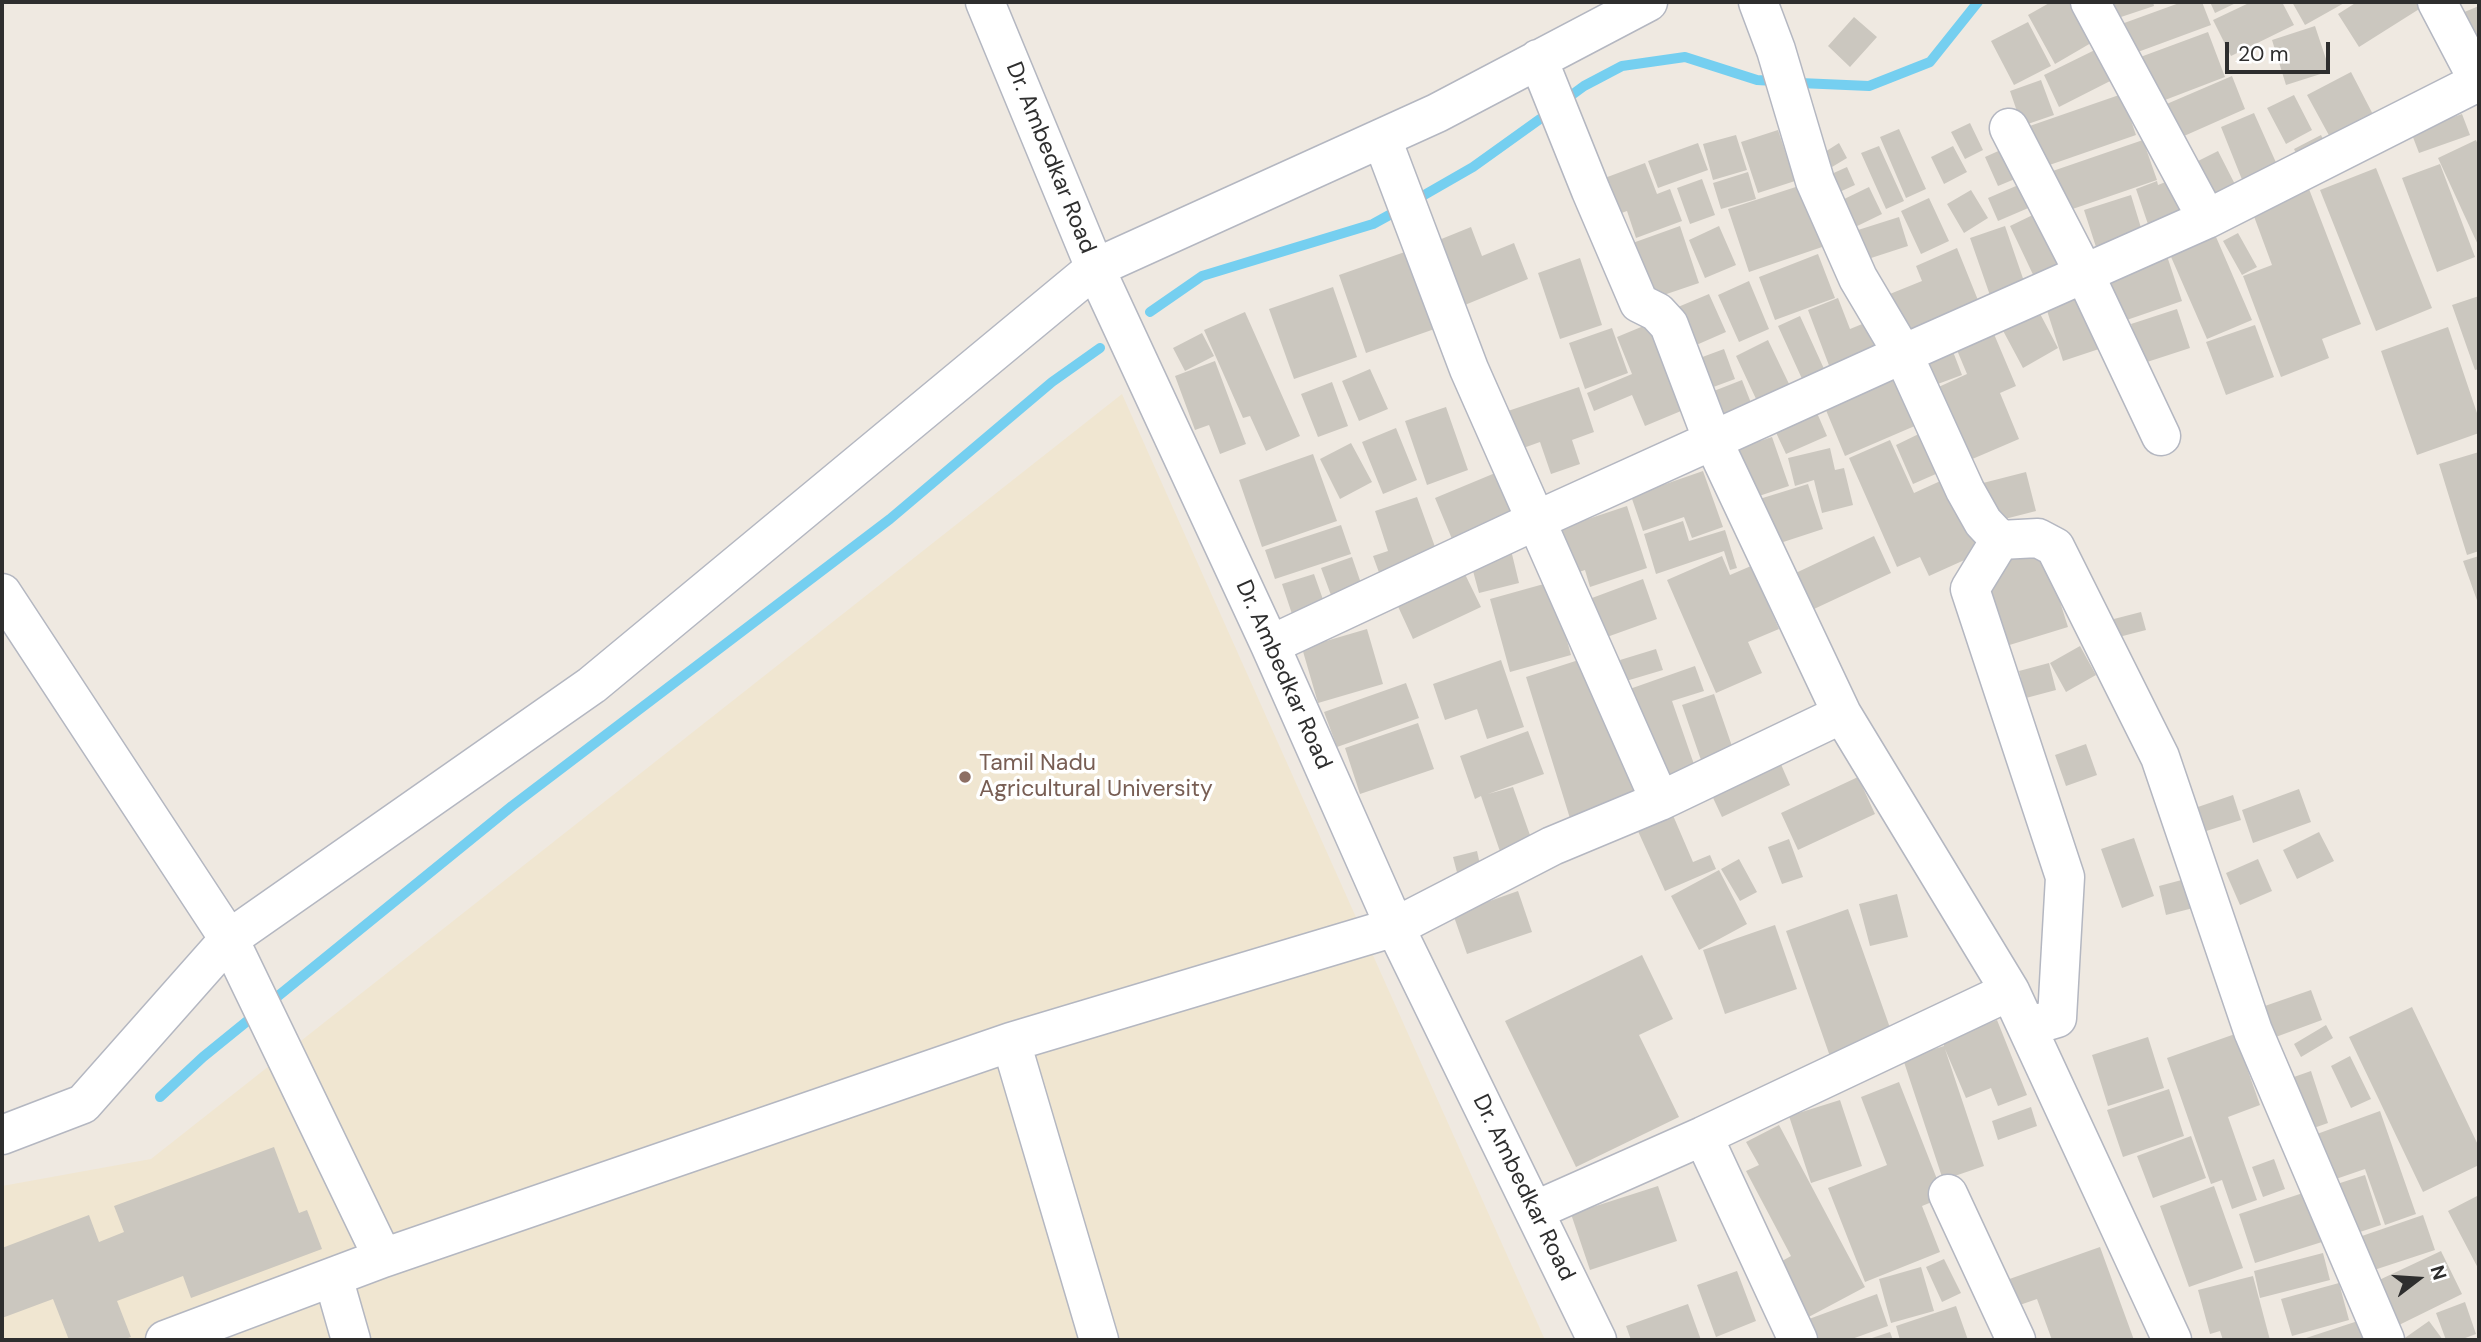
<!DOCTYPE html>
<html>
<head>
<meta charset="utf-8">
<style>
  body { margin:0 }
  #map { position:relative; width:2481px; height:1342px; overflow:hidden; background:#efe9e1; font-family:"DM Sans",sans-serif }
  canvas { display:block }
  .frame { position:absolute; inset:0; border:4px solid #2e2e2e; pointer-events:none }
  .north { position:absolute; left:2383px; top:1244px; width:70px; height:70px; -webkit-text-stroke:5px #fff; paint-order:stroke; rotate:73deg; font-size:19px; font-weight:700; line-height:28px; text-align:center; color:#2e2e2e }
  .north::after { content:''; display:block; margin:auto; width:24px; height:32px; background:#2e2e2e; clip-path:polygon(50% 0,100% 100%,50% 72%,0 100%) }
  .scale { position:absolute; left:2225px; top:42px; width:105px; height:32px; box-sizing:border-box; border:4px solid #2e2e2e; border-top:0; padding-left:9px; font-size:21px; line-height:24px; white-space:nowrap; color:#2e2e2e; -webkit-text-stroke:5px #fff; paint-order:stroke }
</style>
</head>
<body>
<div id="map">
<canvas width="2481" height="1342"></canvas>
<div class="frame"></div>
<div class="north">N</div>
<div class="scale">20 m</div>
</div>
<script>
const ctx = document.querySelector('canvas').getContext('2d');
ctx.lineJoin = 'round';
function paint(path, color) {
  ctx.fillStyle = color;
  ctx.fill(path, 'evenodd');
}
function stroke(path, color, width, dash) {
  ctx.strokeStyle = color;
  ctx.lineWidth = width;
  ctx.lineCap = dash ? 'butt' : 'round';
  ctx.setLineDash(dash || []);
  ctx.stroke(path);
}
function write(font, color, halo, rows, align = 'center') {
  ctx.font = font + ' "DM Sans",sans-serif';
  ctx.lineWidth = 7;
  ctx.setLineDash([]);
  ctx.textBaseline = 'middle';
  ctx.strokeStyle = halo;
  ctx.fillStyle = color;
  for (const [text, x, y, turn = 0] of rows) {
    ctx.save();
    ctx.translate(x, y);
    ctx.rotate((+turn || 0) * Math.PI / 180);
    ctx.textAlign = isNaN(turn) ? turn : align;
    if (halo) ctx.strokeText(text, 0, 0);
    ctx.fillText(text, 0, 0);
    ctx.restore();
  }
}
const education = new Path2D(`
  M1122,394L1545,1340H2V1186L151,1159Z`);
const stream = new Path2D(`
  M1800,83L1869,86L1930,62L1978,2
  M1569,97L1584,86L1622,66L1685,57L1757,80L1774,81
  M1419,198L1473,167L1540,119
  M1150,312L1202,276L1373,224L1393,213
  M160,1097L203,1057L512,806L890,519L1052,382L1100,348`);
const building = new Path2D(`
  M2051,2H2084L2103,36L2055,64L2028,15Z
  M2106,2H2153L2154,6L2112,20Z
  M2182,2H2202L2211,25L2127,56L2116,26Z
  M2210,2H2238L2215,13Z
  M2251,2H2282L2294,25L2231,56L2213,20Z
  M2292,2H2346L2305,25Z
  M2357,2H2422L2424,6L2359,47L2338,14Z
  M2479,6V55L2462,13Z
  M1854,17L1877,37L1850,67L1828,46Z
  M2028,22L2051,66L2014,85L1991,41Z
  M2315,26L2330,71L2286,85L2272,40Z
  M2208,32L2225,77L2152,105L2135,59Z
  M2107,44L2122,75L2059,107L2044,75Z
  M2351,72L2380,128L2337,150L2307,95Z
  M2232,76L2245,109L2175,140L2162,106Z
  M2041,80L2054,115L2022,126L2010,91Z
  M2122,94L2136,135L2035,170L2021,129Z
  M2294,95L2312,130L2286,144L2267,108Z
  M2254,113L2278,167L2243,182L2221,127Z
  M2462,114L2470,135L2419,153L2411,132Z
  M1970,123L1983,150L1965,159L1951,132Z
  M1899,129L1926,189L1906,198L1880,137Z
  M1778,130L1795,181L1758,193L1741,142Z
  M1736,135L1747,170L1713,180L1703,144Z
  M2321,135L2331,155L2304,169L2294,149Z
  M2143,140L2157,180L2058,214L2044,174Z
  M2476,140L2479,147V247L2438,158Z
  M1698,143L1708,170L1658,188L1648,161Z
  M1839,143L1847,158L1822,173L1814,159Z
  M2014,144L2027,174L1998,186L1985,157Z
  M1879,146L1904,201L1886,209L1861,153Z
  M1953,146L1967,172L1944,184L1931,157Z
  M2218,151L2242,198L2212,213L2188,166Z
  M1645,163L1657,194L1670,189L1682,221L1636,238L1627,211L1616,215L1602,179Z
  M2440,164L2475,257L2437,272L2402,178Z
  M1847,167L1855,185L1835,194L1827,176Z
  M2376,168L2432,308L2376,331L2320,190Z
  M1748,172L1756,199L1721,209L1713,183Z
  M1702,179L1715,215L1690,224L1677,188Z
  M2173,179L2187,220L2151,233L2136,189L2157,181L2158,185Z
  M2023,183L2033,206L1998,221L1988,198Z
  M1805,184L1825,246L1749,272L1728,209Z
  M1869,187L1882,214L1849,230L1836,203Z
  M2309,189L2361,324L2322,339L2329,358L2281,377L2243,276L2272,265L2252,211Z
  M1971,190L1988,218L1964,233L1947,204Z
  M2131,195L2142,231L2096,247L2084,210Z
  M1929,198L1949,241L1921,254L1901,211Z
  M2041,211L2068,268L2037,283L2010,226Z
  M1899,217L1908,246L1868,259L1858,230Z
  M1680,226L1699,283L1646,301L1627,245Z
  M1719,226L1736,265L1705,278L1689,240Z
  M2005,226L2028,293L1993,304L1970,238Z
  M1471,227L1482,256L1514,243L1528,279L1460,307L1434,242Z
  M2213,230L2252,320L2207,339L2168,250Z
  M2238,233L2257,267L2242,275L2223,241Z
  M1419,247L1446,325L1366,353L1339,275Z
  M1957,248L1984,315L1907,347L1880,298L1922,281L1916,266Z
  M2165,250L2182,301L2118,323L2101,271Z
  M1818,254L1835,298L1775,320L1759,277Z
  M1580,258L1602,325L1560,339L1538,273Z
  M1749,281L1769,329L1739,342L1718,295Z
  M2088,284L2108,346L2063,361L2043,298Z
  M1333,287L1357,357L1294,379L1269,309Z
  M1709,294L1726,332L1694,346L1678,307Z
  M2479,296V369L2475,370L2452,305Z
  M1838,298L1850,329L1872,320L1886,356L1833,376L1808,310Z
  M2036,306L2058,348L2023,368L2000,325Z
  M2177,309L2190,348L2144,363L2131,324Z
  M1245,312L1300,436L1266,451L1250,416L1243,418L1204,330Z
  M1800,316L1830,382L1808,392L1778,326Z
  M1658,320L1693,406L1645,426L1632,395L1594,411L1587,393L1632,374L1617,337Z
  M2255,325L2274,377L2226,395L2206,342Z
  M1991,327L2016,386L2000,393L2019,439L1963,463L1932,390L1967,374L1954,343Z
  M2448,327L2479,419V433L2417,455L2381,351Z
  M1612,328L1628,373L1585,389L1569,343Z
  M1202,333L1214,356L1185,371L1173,348Z
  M1768,340L1790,386L1757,401L1736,356Z
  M1724,349L1735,379L1708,389L1697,359Z
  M1952,349L1962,375L1927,388L1918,361Z
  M1215,361L1246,444L1220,454L1209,425L1195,430L1175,376Z
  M1370,369L1388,409L1359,421L1342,381Z
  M1901,370L1924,422L1845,456L1823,403Z
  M1742,380L1755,413L1714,429L1701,396Z
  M1332,382L1348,426L1318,437L1301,394Z
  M1579,387L1594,432L1572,440L1580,464L1551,474L1540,442L1515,451L1502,413Z
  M1814,406L1827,436L1786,454L1772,424Z
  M1446,407L1468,470L1427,485L1405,421Z
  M1396,428L1417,480L1383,494L1362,442Z
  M1927,430L1945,470L1913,484L1896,445Z
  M1772,437L1789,486L1744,501L1727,452Z
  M1890,440L1914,493L1947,478L1980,553L1929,576L1920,557L1897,567L1849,458Z
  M1351,443L1372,482L1340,499L1320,459Z
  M1830,448L1835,470L1844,468L1853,505L1822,513L1814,480L1795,486L1788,458Z
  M2479,452V551L2467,555L2439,464Z
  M1313,454L1337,521L1262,547L1239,480Z
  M1500,471L1522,524L1457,551L1435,498Z
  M1703,471L1723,527L1692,538L1684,517L1643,531L1631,496Z
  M2026,472L2036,511L1993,522L1983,483Z
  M1808,484L1823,529L1768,547L1753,501Z
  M1417,497L1439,558L1381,578L1373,556L1388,551L1375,511Z
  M1627,506L1647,568L1590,587L1585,570L1570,575L1555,530Z
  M1683,521L1689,541L1725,530L1737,568L1730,570L1724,551L1656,574L1644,534Z
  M1341,525L1351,554L1275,579L1265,550Z
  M1874,536L1891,573L1799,616L1783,579Z
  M2043,548L2068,627L2003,647L1984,586L1988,565Z
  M1511,550L1519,583L1479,593L1470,560Z
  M1722,556L1730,575L1751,566L1779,629L1748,642L1762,673L1716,693L1667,580Z
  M2479,556V606L2463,561Z
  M1352,557L1365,595L1335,606L1321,568Z
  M1462,568L1481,607L1413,639L1395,600Z
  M1314,574L1326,608L1294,620L1282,584Z
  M1643,579L1657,619L1607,637L1592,598Z
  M1551,582L1571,655L1510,672L1490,599Z
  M2141,612L2146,630L2115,638L2110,620Z
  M1367,629L1383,684L1318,703L1302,648Z
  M2080,646L2096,675L2066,692L2050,663Z
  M1656,649L1663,670L1626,681L1620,660Z
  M1591,656L1639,808L1573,828L1526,677Z
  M1501,660L1524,727L1487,739L1477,709L1445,720L1433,684Z
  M2049,663L2056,690L2026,698L2019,671Z
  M1695,666L1704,691L1672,701L1696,770L1657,783L1624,691Z
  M1406,683L1419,718L1337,747L1324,712Z
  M1714,694L1733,749L1701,760L1682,705Z
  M1418,723L1434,769L1360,794L1345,748Z
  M1528,731L1544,774L1488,794L1513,787L1537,855L1505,866L1481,796L1475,799L1460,756Z
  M2086,744L2097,775L2066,786L2055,755Z
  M1776,753L1790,785L1722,817L1707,785Z
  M1858,777L1875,814L1798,850L1781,813Z
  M2299,789L2311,822L2253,843L2242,810Z
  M2233,795L2241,820L2200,833L2192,809Z
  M1672,813L1693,862L1710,855L1716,869L1665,891L1637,829Z
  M2319,832L2334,861L2297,879L2283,850Z
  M2134,838L2154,896L2122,908L2101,849Z
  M1789,839L1803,877L1782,884L1768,847Z
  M1477,851L1483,878L1460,884L1453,857Z
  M1739,859L1757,892L1740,901L1721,869Z
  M2258,859L2272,891L2240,905L2226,873Z
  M1719,870L1747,924L1699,950L1671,896Z
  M2193,877L2201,906L2166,915L2159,886Z
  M1518,891L1532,932L1467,954L1453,914Z
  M1897,894L1908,937L1870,946L1859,904Z
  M1848,909L1895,1042L1833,1065L1786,931Z
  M1775,925L1797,989L1725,1014L1703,950Z
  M1642,955L1673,1019L1639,1035L1679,1117L1576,1167L1505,1021Z
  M2311,990L2322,1020L2273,1038L2262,1007Z
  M2412,1007L2479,1147V1165L2423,1192L2349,1037Z
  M1997,1020L2027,1095L1998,1106L1991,1088L1966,1098L1945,1049L1984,1166L1943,1180L1903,1059L1944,1046L1943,1041Z
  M2326,1025L2333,1038L2301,1057L2294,1044Z
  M2235,1034L2260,1105L2228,1117L2257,1200L2232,1209L2222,1180L2211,1184L2167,1058Z
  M2148,1037L2164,1088L2108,1106L2092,1055Z
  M2350,1056L2371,1099L2351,1108L2331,1066Z
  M2311,1071L2328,1123L2308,1130L2291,1078Z
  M1899,1082L1944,1197L1922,1206L1940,1252L1865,1282L1828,1188L1887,1165L1861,1097Z
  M2169,1089L2184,1136L2123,1157L2107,1110Z
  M1840,1100L1862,1166L1811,1183L1789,1116Z
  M2031,1107L2037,1126L1998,1140L1992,1121Z
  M2380,1111L2416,1214L2385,1225L2365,1169L2333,1180L2317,1134Z
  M1779,1125L1865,1287L1803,1320L1775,1265L1791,1256L1746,1171L1759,1165L1746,1142Z
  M2191,1136L2206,1178L2153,1198L2137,1156Z
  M274,1147L299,1213L307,1210L322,1249L191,1298L183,1276L117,1301L131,1337L122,1340H69L53,1299L2,1318V1248L89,1215L99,1242L124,1232L114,1206Z
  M2274,1159L2285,1189L2263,1197L2252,1167Z
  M2365,1175L2381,1225L2354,1234L2337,1184Z
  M1658,1186L1677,1241L1590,1270L1571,1214Z
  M2214,1186L2243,1268L2189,1287L2160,1206Z
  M2306,1192L2322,1242L2255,1263L2239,1214Z
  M2479,1195V1270L2448,1211Z
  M2423,1215L2435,1250L2371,1271L2359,1237Z
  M2100,1247L2134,1340H2052L2037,1299L2011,1308L2001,1282Z
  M2441,1251L2462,1294L2399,1325L2377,1281Z
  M2323,1253L2330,1280L2260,1298L2254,1271Z
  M1944,1259L1961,1293L1942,1302L1926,1267Z
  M1921,1267L1934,1311L1891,1323L1879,1279Z
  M1737,1271L1756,1321L1716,1337L1697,1285Z
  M2253,1276L2270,1340H2223L2220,1331L2210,1334L2198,1290Z
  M2339,1283L2349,1320L2292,1336L2281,1299Z
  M1877,1294L1888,1326L1849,1340H1816L1809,1319Z
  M2465,1302L2476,1334L2460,1340H2446L2436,1313Z
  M1688,1304L1701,1340H1631L1626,1326Z
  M1956,1306L1968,1340H1900L1896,1326Z
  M2367,1318L2375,1340H2300Z
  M2429,1321L2443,1340H2402Z
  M1890,1332L1893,1340H1866Z`);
const minor = new Path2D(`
  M985,2L1095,268L1270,645L1395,927L1597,1340
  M1758,2L1776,50L1815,181L1858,278L1903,354L1965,490L1983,522L2000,540L2038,538L2055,547L2160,757L2253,1031L2385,1340
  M2090,2L2207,219
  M2437,2L2479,82
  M1538,59L1591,191L1639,303L1657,312L1669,325L1713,441L1842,714L2010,991
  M2009,128L2084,273L2161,436
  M1382,139L1469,369L1660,801
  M2000,540L1970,589L2065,877L2057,1018L2027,1027
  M2,593L229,939L383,1258L165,1340
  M1270,645L1537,520L1903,354L2207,219L2478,82
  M1011,1042L1099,1340
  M2,1135L83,1104L229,939L592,685L1095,268L1437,113L1648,2
  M1703,1136L1798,1340
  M1948,1194L2016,1340
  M1534,1211L1703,1136L2010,991L2172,1340
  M383,1258L1011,1042L1395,927L1552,846L1660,801L1842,714
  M333,1277L351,1340`);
const markers = [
  [965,777,7,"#8d6e63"]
];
const streetNames = [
  ["Dr. Ambedkar Road",1050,158,68],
  ["Dr. Ambedkar Road",1283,675,66],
  ["Dr. Ambedkar Road",1523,1188,64]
];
const educationNames = [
  ["Tamil Nadu",979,764],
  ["Agricultural University",979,790]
];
paint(education, '#f0e6d1');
stroke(stream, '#75cff0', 10);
paint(building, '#cbc7bf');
stroke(minor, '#b4b7c1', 41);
stroke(minor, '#fff', 38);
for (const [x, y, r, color] of markers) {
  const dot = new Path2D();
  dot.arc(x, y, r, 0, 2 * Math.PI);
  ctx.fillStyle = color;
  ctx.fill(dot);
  stroke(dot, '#fff', 2.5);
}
write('23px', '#2e2e2e', '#fff', streetNames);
write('23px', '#785e54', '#fff', educationNames, 'left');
</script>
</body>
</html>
